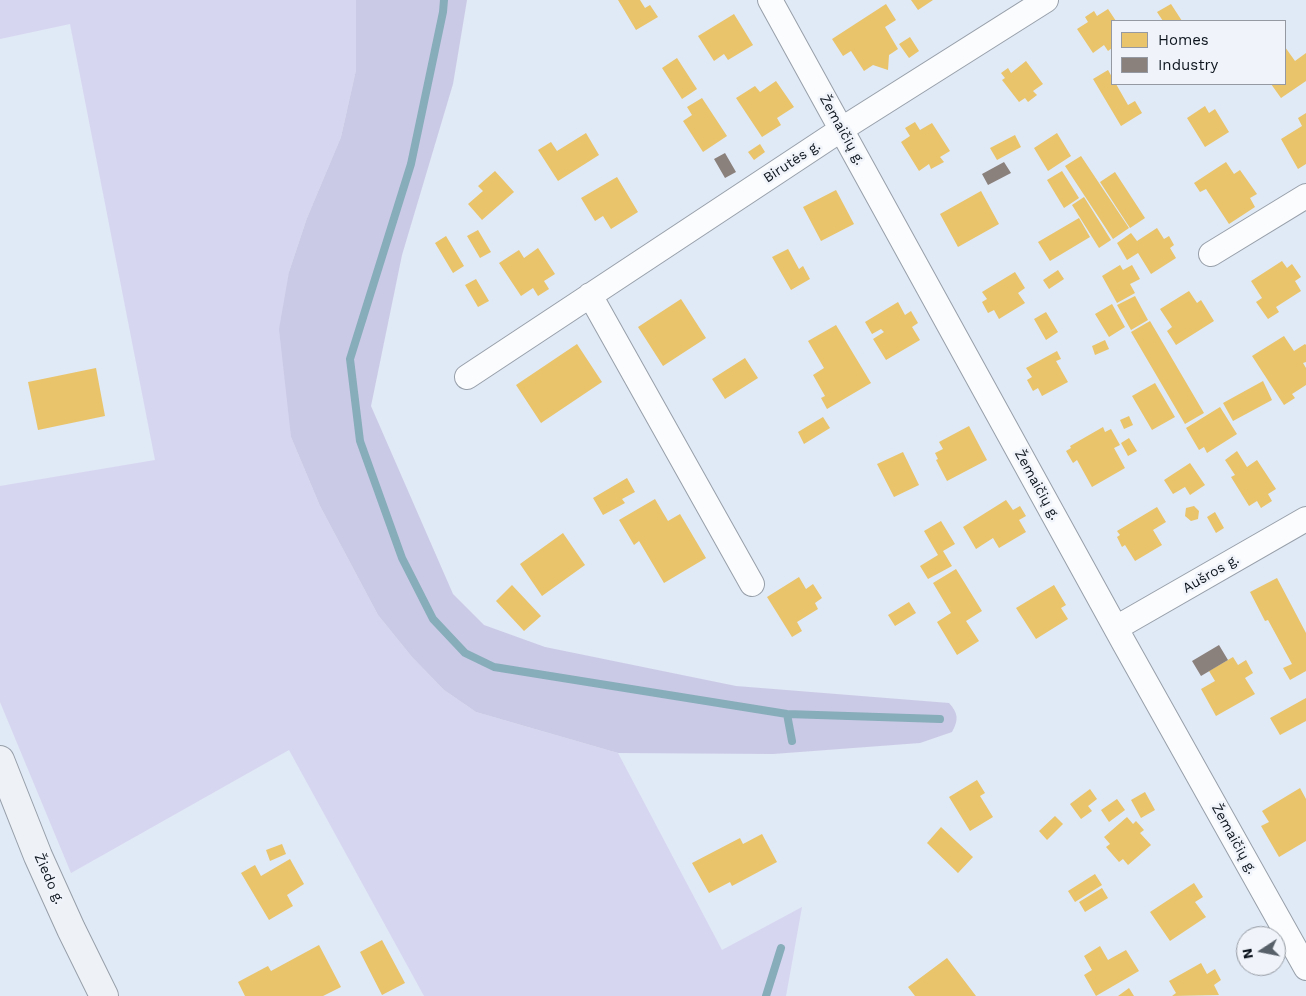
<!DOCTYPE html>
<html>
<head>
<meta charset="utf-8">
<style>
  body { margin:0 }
  #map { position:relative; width:1306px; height:996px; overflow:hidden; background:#e0e9f6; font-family:"Work Sans",sans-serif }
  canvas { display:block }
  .legend { position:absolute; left:1111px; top:20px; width:175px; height:65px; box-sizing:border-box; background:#f0f4fa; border:1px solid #959aa2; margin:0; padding:6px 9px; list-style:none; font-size:15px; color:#0d141d }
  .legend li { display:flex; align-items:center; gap:10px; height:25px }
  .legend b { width:25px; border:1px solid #959aa2 }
  .north { position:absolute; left:1236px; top:926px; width:50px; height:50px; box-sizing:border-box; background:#f0f4fa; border:1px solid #959aa2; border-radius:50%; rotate:259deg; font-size:14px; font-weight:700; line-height:20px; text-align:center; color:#0d141d }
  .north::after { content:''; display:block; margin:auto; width:18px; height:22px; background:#575f69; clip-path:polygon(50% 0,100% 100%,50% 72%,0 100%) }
</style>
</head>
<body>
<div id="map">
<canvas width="1306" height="996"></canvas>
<ul class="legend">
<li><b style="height:14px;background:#e9c46a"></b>Homes</li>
<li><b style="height:14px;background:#8a817c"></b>Industry</li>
</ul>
<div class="north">N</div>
</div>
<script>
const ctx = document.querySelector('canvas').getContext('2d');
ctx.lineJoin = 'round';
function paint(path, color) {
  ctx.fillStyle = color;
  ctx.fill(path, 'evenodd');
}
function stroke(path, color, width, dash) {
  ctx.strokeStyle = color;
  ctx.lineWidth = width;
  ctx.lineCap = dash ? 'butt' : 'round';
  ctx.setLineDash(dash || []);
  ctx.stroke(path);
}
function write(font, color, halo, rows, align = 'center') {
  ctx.font = font + ' "Work Sans",sans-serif';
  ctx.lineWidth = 5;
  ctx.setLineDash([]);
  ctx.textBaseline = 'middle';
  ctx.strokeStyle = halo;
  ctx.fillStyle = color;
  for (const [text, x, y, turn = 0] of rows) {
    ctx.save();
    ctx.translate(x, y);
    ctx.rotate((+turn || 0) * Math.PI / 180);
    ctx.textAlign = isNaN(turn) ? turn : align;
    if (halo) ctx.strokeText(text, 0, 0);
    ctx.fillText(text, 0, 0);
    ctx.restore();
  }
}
const green = new Path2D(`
  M0,0H356V70L341,137L307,218L289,272L291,437L320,506L378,615L412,657L444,690L476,712L618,753L722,950L802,907L786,996H424L289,750L71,873L0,702V486L155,460L70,24L0,39Z`);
const forest = new Path2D(`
  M356,0H467L453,84L402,255L371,406L453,594L484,625L545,647L736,686L949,703C958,713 959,719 952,732L920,743L773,754L618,753L476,712L444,690L412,657L378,615L320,506L291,437L279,329L289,272L307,218L341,137L356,70Z`);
const homes = new Path2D(`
  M618,0H640L645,8L650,5L658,17L636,30Z
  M911,0H933L918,10Z
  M886,4L896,20L885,27L898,49L889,55L888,70L873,65L864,71L851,51L843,56L832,39Z
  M1171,4L1182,21H1163L1157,12Z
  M1108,9L1116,21H1112V48L1108,51L1104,45L1093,53L1077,29L1088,22L1085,17L1094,11L1097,16Z
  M734,14L753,45L728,60L724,54L714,61L698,36Z
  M910,37L919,51L909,58L899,44Z
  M1285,47L1295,61L1306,53V81L1281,98L1271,84H1285Z
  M677,58L697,89L682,99L662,68Z
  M1026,61L1043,84L1033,91L1037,95L1028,102L1025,98L1019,102L1002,80L1005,78L1001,73L1008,68L1011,73Z
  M1108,70L1112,77V84H1116L1128,105L1135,101L1142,113L1121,126L1093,79Z
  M776,81L794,107L777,118L781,125L762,137L736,98L755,86L760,92Z
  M702,98L727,136L703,152L683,121L692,115L687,107Z
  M1205,106L1209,113L1215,109L1229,132L1205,147L1187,118Z
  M1306,113V164L1298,169L1281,139L1302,126L1298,118Z
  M915,122L920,130L932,123L950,151L940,157L944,162L931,169L929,164L919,171L901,142L910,136L905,128Z
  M586,133L599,155L558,181L538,150L551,142L557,151Z
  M1057,133L1071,156L1048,171L1034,148Z
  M1015,135L1021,147L997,160L990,148Z
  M760,144L765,152L754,160L748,152Z
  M1081,156L1129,228L1113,239L1065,166Z
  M1226,162L1234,174L1240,170L1257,194L1250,198L1255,207L1229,224L1206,189L1200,192L1194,183Z
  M495,171L514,192L482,220L468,204L483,191L478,186Z
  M1062,171L1079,198L1064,208L1047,180Z
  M1115,172L1145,218L1130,228L1100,182Z
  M617,177L638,212L611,229L603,216L595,221L581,198Z
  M836,190L854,224L821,241L803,207Z
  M981,191L999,224L958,247L940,214Z
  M1084,197L1111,240L1099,248L1072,205Z
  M1079,218L1090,237L1050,261L1038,242Z
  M1157,228L1164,239L1169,236L1174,245L1170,248L1176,258L1151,274L1138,253L1127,260L1117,243L1131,233L1137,241Z
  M478,230L491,252L480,258L467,236Z
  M446,236L464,266L453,273L435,243Z
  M538,248L555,274L544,281L549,289L538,296L533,288L521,296L499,263L519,250L524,258Z
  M788,249L799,269L803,266L810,279L791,290L772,257Z
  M1282,261L1287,268L1292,264L1301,277L1295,281L1301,291L1276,307L1279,312L1268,319L1256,302L1262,298L1251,281Z
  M1120,265L1123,270L1132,265L1140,279L1130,284L1135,293L1117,303L1102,276Z
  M1058,270L1064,279L1049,289L1043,280Z
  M1015,272L1025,288L1018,293L1025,303L999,319L994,310L988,313L982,302L987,299L982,292Z
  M476,279L489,301L478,307L465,285Z
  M1189,291L1197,303L1201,300L1214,321L1176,345L1167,331L1172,327L1160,309Z
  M1135,296L1148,320L1131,330L1117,305Z
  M681,299L706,338L663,366L638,327Z
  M898,302L905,315L911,311L918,323L912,327L920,340L886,360L873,339L884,332L881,329L872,334L865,322Z
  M1112,304L1125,327L1109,337L1095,314Z
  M1046,312L1058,332L1046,340L1034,319Z
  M1150,321L1204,413L1185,424L1131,332Z
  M836,325L871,383L827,409L821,398L825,396L813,375L824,368L808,341Z
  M1284,336L1294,351L1305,344L1306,345V362L1303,363L1306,368V385L1292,394L1295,398L1284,405L1252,356Z
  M1105,340L1109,349L1095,355L1092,346Z
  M577,344L602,382L541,423L516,385Z
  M1057,351L1061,359L1056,361L1068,382L1042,396L1038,388L1033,391L1027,380L1032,377L1026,368Z
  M745,358L758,378L725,399L712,379Z
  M96,368L105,416L38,430L28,382Z
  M1263,381L1272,400L1233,421L1223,403Z
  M1155,383L1175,417L1152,430L1132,396Z
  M1220,407L1237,434L1207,453L1204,447L1199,450L1186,428Z
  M1129,416L1133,425L1124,429L1120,420Z
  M823,417L830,428L804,444L798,432Z
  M969,426L987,460L947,481L936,460L938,459L935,453L943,449L939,442Z
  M1103,427L1105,432L1111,429L1120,445L1114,448L1125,468L1092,487L1077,460L1073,463L1066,451L1071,448L1070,446Z
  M1129,438L1137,451L1128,456L1121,443Z
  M1237,451L1247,467L1257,460L1276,489L1268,494L1272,501L1261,508L1257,501L1249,506L1231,477L1235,475L1225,460Z
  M903,452L919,485L894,497L877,464Z
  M1190,463L1205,485L1190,495L1185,487L1173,494L1164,480Z
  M627,478L635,492L622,499L625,503L603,515L593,498Z
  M655,499L668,521L680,514L706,558L664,583L639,541L634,545L619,520Z
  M1006,500L1013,510L1020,506L1026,516L1019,520L1026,532L999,548L993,538L976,549L963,527Z
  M1194,506L1199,511L1198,519L1191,521L1185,516L1186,508Z
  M1157,507L1166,522L1153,530L1162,545L1135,561L1125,545L1122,547L1117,537L1120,535L1117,531Z
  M1215,512L1224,528L1216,533L1207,517Z
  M941,521L955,544L943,551L952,566L928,579L920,566L938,555L924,531Z
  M563,533L585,565L542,596L520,564Z
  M956,569L982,611L966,621L979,641L957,655L937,622L951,613L933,583Z
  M799,577L806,589L813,584L822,598L815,603L818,609L797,622L802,631L792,637L767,597Z
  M1277,578L1306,633V671L1290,680L1283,668L1292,664L1268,620L1265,621L1250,592Z
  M512,585L541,616L524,631L496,601Z
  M1054,585L1066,605L1061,608L1068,619L1036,639L1016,608Z
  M909,602L916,613L895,626L888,615Z
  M1233,657L1238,665L1246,660L1253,673L1245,678L1255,694L1216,716L1201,689L1215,681L1209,671Z
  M1306,698V721L1280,735L1270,718Z
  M977,780L985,793L980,796L993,817L970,831L949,797Z
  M1300,788L1306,799V841L1279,857L1261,826L1269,822L1262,811Z
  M1090,789L1097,799L1088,806L1092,811L1081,819L1070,804Z
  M1145,792L1155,810L1141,818L1131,800Z
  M1117,799L1125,810L1109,822L1101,810Z
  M1055,816L1063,824L1047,840L1039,831Z
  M1127,817L1133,824L1136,821L1144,830L1140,833L1151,845L1128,865L1123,859L1119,862L1106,847L1110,844L1104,837Z
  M941,827L973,857L958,873L927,843Z
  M762,834L777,862L732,886L730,882L709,893L692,863L740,838L743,844Z
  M282,844L286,854L270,861L266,850Z
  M290,859L304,884L287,895L293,906L269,920L241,873L255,865L261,876Z
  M1095,874L1102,885L1075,902L1068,891Z
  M1194,883L1203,897L1195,902L1206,917L1170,941L1150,912Z
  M1102,888L1108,898L1085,912L1079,902Z
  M382,940L405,983L382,995L360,952Z
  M319,945L341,987L323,996H245L238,982L268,966L271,971Z
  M1100,946L1108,960L1126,950L1139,971L1096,996L1084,975L1092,970L1084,956Z
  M947,958L976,996H915L908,987Z
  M1201,963L1207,974L1215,969L1221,980L1214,985L1219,995L1172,996L1176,993L1169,981Z
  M1129,988L1134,996H1118Z`);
const industry = new Path2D(`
  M725,153L736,172L725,178L714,159Z
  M1004,162L1011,173L988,185L982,174Z
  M1219,645L1228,660L1201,676L1192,661Z`);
const stream = new Path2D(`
  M444,0L443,12L411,164L350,359L360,441L402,558L433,619L465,653L494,667L787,714L940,719
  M787,714L792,741
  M766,996L781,948`);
const street = new Path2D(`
  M770,0L1124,643L1306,968
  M1211,254L1306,196
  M590,295L752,584
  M467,377L842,129L1046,0
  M1116,628L1306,519`);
const secondary = new Path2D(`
  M0,760L38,856L71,929L104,996`);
const streetNames = [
  ["Žemaičių g.",842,130,61],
  ["Birutės g.",792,162,-33],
  ["Žemaičių g.",1037,485,61],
  ["Aušros g.",1211,574,-30],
  ["Žemaičių g.",1234,839,61],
  ["Žiedo g.",49,879,66]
];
paint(green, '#d7d6f0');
paint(forest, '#cbcae6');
paint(homes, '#e9c46a');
paint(industry, '#8a817c');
stroke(stream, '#88adba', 8);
stroke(street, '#979fa9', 26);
stroke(secondary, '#979fa9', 30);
stroke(street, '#fafcfe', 24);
stroke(secondary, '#eef2f7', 28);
write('14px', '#0d141d', '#f0f4fa', streetNames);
</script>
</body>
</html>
